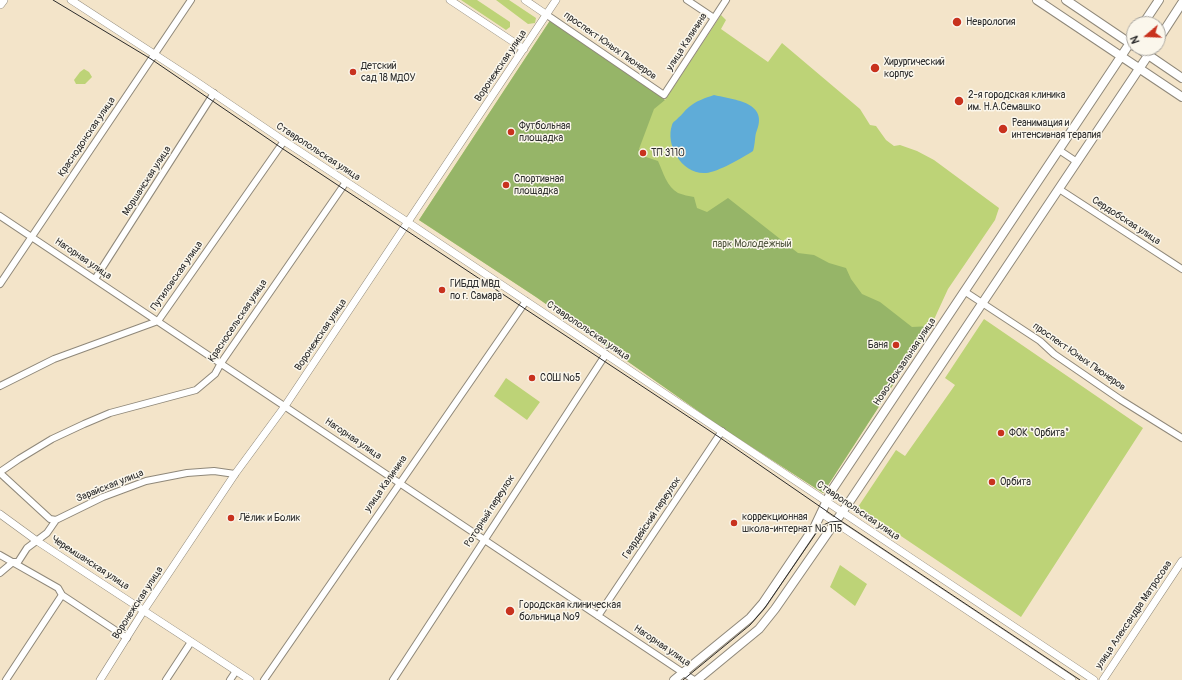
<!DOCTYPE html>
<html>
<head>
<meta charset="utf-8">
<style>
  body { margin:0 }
  #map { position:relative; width:1182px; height:680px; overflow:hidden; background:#f3e4c9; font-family:Pangolin,sans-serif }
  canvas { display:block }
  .north { position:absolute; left:1126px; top:16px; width:40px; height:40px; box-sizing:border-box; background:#fbf7ec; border:1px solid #a8a59f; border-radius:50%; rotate:251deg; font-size:11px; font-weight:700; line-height:16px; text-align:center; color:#2b2b2b }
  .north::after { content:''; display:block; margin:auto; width:14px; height:18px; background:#c8321e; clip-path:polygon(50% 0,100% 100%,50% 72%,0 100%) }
</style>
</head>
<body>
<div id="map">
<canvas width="1182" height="680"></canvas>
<div class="north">N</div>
</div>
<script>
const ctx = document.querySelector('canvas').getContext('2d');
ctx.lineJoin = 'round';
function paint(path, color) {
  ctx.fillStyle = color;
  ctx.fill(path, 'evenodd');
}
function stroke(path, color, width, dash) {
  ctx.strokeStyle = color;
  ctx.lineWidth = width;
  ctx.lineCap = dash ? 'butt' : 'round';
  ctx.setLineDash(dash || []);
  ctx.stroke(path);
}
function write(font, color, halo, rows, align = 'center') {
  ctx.font = font + ' Pangolin,sans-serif';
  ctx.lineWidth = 3;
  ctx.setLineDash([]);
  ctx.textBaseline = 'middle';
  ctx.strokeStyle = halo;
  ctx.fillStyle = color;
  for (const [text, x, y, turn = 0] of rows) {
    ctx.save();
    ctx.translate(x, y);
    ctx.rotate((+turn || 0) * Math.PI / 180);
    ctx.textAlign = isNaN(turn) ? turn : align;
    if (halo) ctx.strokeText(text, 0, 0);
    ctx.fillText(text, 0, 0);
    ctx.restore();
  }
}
const green = new Path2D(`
  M461,0H477L510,22V27L506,30Z
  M496,0H509L536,18L535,23L528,24Z
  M721,15L726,20L721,29L768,62L782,43L860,109L870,125L876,126L886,140L894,146L900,145L917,151L934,160L999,208L995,220L948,289L931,326L823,493L721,427L536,297L419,220L551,19L665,100Z
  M84,69L89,72L92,77L85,84H76L74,80L80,72Z
  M984,319L1143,428L1021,617L858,507L896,450L905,456L955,385L945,378Z
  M506,378L540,402L527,420L494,396Z
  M840,565L867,584L855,606L830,587Z`);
const forest = new Path2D(`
  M551,19L665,100L654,109L639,149L646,157L658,161C663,172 667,187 678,193C683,195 689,196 694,197L697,208L707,212L728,198L798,253L814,255L829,263L846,268L851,279L862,294L880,302L912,327L931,326L823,493L721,427L536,297L419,220Z`);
const water = new Path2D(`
  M714,95C735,100 770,102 756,133C755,136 755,145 753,151C742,158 718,172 706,173C682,175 665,145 672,125C673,121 676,121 678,118C682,115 685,110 689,107C696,101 705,98 714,95Z`);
const minor = new Path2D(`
  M687,0L714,18
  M547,15L664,95L726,0
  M1059,150L1077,162
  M1059,189L1182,269
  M0,216L694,680
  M95,279L214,93
  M0,284L191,0
  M964,291L1040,341L1054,354L1121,400L1182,438
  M0,386L54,359L158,321L284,141
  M0,472L19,459L52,439L84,424L110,413L196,390L215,374L221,363L346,182
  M0,473L50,519L56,520
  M0,555L58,588L62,595L127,638
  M0,573L13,562H18L27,548L47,533L56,520L103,497L146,481L187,473L214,471L235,474
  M598,616L722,431
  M6,680L62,595
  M166,680L191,642
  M230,680L236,671
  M264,680L526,301
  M393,680L606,354`);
const tertiary = new Path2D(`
  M71,0L194,80L284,141L403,219L1094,680
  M450,0L524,49
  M525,0L547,15
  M821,513L1072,680
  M0,514L37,541L250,680
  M100,680L144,610L235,474L285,406L556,0
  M1103,680L1182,561`);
const secondary = new Path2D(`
  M1037,0L1182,97
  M1066,0L1134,46
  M1143,24L1159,0
  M1158,40L1182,3
  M1138,48L1182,78
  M674,680L750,618L763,603L815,526L832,490L1134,37
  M697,680L759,629L775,609L852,498L1153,48`);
const primary = new Path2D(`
  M0,4L3,0`);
const tram = new Path2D(`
  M53,0L151,59L280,147L719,437L841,521L1080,680
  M683,680L750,625L764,609L821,526L830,522L841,521`);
const markers = [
  [957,22,5,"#c8321e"],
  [875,68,5,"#c8321e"],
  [353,72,4,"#c8321e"],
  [959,101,5,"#c8321e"],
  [1003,129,5,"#c8321e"],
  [511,132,4,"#c8321e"],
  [643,153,4,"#c8321e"],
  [506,185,4,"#c8321e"],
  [442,290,4,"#c8321e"],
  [896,345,4,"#c8321e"],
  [532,378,4,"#c8321e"],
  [1001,433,4,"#c8321e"],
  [992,482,4,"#c8321e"],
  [231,518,4,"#c8321e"],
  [734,523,4,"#c8321e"],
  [510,611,5,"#c8321e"]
];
const poiNames = [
  ["Неврология",966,22],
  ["Хирургический",884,62],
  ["корпус",884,74],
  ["Детский",361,66],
  ["сад 18 МДОУ",361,78],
  ["2-я городская клиника",968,95],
  ["им. Н.А.Семашко",968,107],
  ["Реанимация и",1012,123],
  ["интенсивная терапия",1012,135],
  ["Футбольная",519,126],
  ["площадка",519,138],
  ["ТП 3110",651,153],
  ["Спортивная",514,179],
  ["площадка",514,191],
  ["ГИБДД МВД",450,284],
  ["по г. Самара",450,296],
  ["Баня",888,345,"right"],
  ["СОШ №5",540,378],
  ["ФОК \"Орбита\"",1009,433],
  ["Орбита",1000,482],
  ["коррекционная",742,517],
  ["школа-интернат № 115",742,529],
  ["Лёлик и Болик",239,518],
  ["Городская клиническая",519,605],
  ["больница №9",519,617]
];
const streetNames = [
  ["улица Калинина",687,42,-57],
  ["проспект Юных Пионеров",610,46,35],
  ["Воронежская улица",501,66,-56],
  ["Краснодонская улица",87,137,-56],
  ["Ставропольская улица",318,152,33],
  ["Моршанская улица",147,181,-57],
  ["Сердобская улица",1126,221,33],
  ["Нагорная улица",83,259,34],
  ["Путиловская улица",177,276,-55],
  ["Красносельская улица",238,321,-56],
  ["Ставропольская улица",588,331,34],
  ["Воронежская улица",321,335,-56],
  ["проспект Юных Пионеров",1079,357,35],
  ["Ново-Вокзальная улица",905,362,-56],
  ["Нагорная улица",353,439,34],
  ["улица Калинина",386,484,-55],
  ["Зарайская улица",110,486,-22],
  ["Роторный переулок",490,511,-57],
  ["Ставропольская улица",858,511,34],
  ["Гвардейский переулок",652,518,-56],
  ["Черемшанская улица",90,563,33],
  ["Воронежская улица",138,603,-57],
  ["улица Александра Матросова",1134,615,-56],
  ["Нагорная улица",662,646,34]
];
const parkNames = [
  ["парк Молодёжный",752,244]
];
paint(green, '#bdd377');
paint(forest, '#96b568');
paint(water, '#5facd8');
stroke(minor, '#8f887a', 8);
stroke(tertiary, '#8f887a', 8);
stroke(secondary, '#8f887a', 10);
stroke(primary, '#8f887a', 10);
stroke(minor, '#fff', 6);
stroke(tertiary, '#fff', 7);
stroke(secondary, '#fff', 8);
stroke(primary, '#fff', 9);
stroke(tram, '#2b2b2b', 1);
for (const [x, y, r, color] of markers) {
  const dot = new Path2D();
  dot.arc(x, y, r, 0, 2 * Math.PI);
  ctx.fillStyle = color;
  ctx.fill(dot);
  stroke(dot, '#fbf7ec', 1.5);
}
write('10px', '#2b2b2b', '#fbf7ec', poiNames, 'left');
write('10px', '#2b2b2b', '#fbf7ec', streetNames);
write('10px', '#50553e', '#fbf7ec', parkNames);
</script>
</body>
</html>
